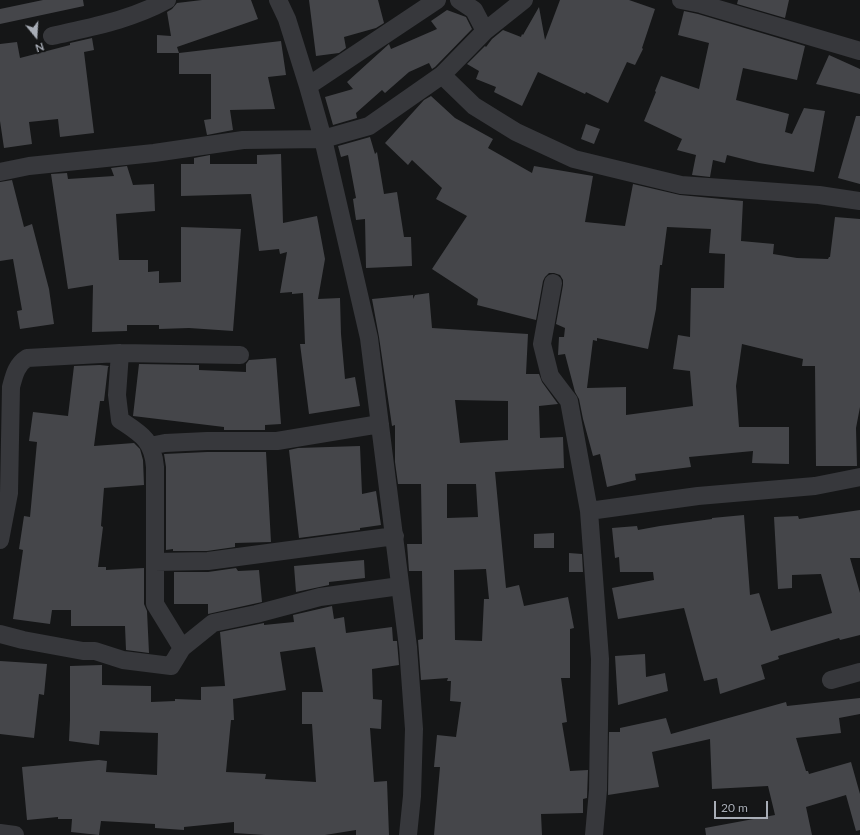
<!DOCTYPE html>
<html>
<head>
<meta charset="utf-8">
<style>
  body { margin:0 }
  #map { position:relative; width:860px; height:835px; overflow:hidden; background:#151617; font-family:Lato,sans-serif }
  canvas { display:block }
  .north { position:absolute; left:16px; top:16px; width:40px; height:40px; -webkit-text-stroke:3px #101112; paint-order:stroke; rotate:162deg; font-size:11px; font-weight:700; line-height:16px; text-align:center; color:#a8adb6 }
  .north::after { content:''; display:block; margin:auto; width:14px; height:18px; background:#a8adb6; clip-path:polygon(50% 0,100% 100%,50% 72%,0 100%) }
  .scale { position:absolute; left:714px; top:801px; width:54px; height:18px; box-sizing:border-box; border:2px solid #a8adb6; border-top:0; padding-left:5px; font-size:12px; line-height:14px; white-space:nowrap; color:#a8adb6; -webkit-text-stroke:3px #101112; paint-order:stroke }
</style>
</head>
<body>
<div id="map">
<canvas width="860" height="835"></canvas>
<div class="north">N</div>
<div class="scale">20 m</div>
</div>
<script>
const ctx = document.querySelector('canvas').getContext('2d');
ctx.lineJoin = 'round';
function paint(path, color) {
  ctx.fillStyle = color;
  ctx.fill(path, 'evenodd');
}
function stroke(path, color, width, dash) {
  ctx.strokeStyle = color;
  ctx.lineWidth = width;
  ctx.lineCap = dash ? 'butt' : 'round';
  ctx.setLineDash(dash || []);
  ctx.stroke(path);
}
const building = new Path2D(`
  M43,0H83L84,6L0,24V9Z
  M202,0H251L258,19L177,47L179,53H157V35L171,36L167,12L172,9L177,3Z
  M309,0H378L384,23L376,28L344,37L346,48L339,53L316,56Z
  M560,0H629L655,9L642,48L643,49L635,65L627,62L608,103L586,92L585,94L538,72L522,106L494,92L496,87L476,79L479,71L467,64L485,46L486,47L492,39L503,30L521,37L522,34L523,35L539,7L545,40Z
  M738,0H789L785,18L737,4Z
  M447,10L466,17L472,29L435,67L432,69L429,63L409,72L385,93L382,90L356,113L357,118L333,125L325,97L353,89L347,82L389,44L391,49L437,29L431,21Z
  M684,11L698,14L805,46L797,80L743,68L736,100L789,114L785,132L792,134L804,108L825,111L814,172L759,163L727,155L725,163L713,160L710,177L692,175L696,155L677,150L682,139L644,121L656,92L655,91L661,76L699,89L709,43L678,35Z
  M92,38L94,50L84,52L94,133L60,137L58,119L29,122L32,144L4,148L0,121V44L17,42L20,58L70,45V43Z
  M281,41L286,75L268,77L275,109L230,110L233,130L207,135L204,120L211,119V74H179V53Z
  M829,55L860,69V94L816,84Z
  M431,96L455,118L493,139L488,148L532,173L534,166L593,176L585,222L625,226L633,184L680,195L743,201L741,241L774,244L773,254L797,258L828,259L829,257H830L835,217L860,219V407L856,428L857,466H816L815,366H802L803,359L742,344L736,386L739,427H789V464L752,463L753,451L689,457L691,467L635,474L636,480L607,487L600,454L593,456L583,419L579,399L575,392L565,354L558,355L559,337H564L565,328L556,324L563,285V280L560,275L554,273H549L545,277L543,281L536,320L477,305L478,299L432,269L467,216L436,199L442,188L412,160L408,165L385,143L424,100ZM667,227L711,229L709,253L725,254L724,288H691L690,337L678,335L673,369L690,371L693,406L626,415V387L587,388L593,340L597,341V338L648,349L656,309L660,265H662Z
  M856,116H860V184L838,178Z
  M586,124L600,129L594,144L581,139Z
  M370,137L375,154L377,152L384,194L397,192L404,237H411L412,266L366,268L365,219L356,220L353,199L356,198L348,155L341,157L338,146Z
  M281,154L283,223L317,216L325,259L318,299L340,298L341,334L345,379L355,377L360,406L309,414L300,344H305L303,293L292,294V292L280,293L287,252L280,254L279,249L259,251L251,194L181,196V164H194V158L210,155V164H257V155Z
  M127,166L133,185L154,184L155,211L116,214L119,260H148V272L159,271V283L181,282V227L241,229L233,331L189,328L159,329V325H127V331L92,332L93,285L68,289L51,174L67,173L68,179L114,176L111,168Z
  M12,180L24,227L32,224L49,289L54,324L20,329L17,311L22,310L13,259L0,261V182Z
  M429,293L432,328L528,334L526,374H539L542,382L558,404L539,406L540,438L563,437L564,468L495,472L506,588L519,585L524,606L568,597L574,628L570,629V678H561L567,722L562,723L570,771L588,770L587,798L583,799V813L541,814L542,835H434L440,767H434L437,735L456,737L461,702L450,701L451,681H447L448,678L421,680L418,640L423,639L422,571H409L407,544H422L421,484H398L395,462V425L392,426L379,337L372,299L413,295V299L415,295ZM455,400L508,401V440L460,443ZM447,484H476L478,517L447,518ZM486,569L489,599H484L482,641L455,640L454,570Z
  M276,358L281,424L265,425V430H224V427L133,416L139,364L199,365V370L246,372V364L249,360Z
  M100,365L109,366L108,367L104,401H100L94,446L134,443L140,449L143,460L144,485L104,488L101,526L103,527L98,567H106V570L144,568V604L147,611L149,653L126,650L125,626H71V610H52L50,624L13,619L23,550L19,549L24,516L30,517L37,442L29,441L33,412L68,416L74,366Z
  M360,446L362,494L376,491L381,525L360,528V530L299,538L289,450L298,448Z
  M207,452H266L271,542L235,543V547L207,551H173V549L166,550V467L164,454Z
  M860,510V558H850L860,593V635L840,640L839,638L778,656L779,659L761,665L765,679L720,694L717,678L704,681L684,608L618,619L612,588L654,580L653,572H620L619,557L615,558L612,528L637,526L638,530L660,526L712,519V518L744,515L750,595L759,593L771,631L832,613L821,574L792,575V588L778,589L774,517L798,516L799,519Z
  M554,533V548H534V534Z
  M569,553L582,554L583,572H569Z
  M364,560L365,578L329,582V585L296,592L294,566Z
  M236,568L238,571L259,570L262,602L208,614V604H174V572H208Z
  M332,606L334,619L344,617L346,633L392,627L393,641H397L399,665L372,669L373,699L382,700L381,729L370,728L374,782L387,781L389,835H356V830L325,835H265L234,833V822L184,827V830L155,828V824L101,821L99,835L71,832L72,819H58V817L27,820L22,767L99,760L107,761L106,772L157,775L158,733L100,731L99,745L69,741L70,720V666L102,665V685L151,686V702L175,701V699L201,700V687L225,686L220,632L264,623V625L294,622L293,615ZM315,647L323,692H302V724H312L316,782L265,779L266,774L226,772L231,720H234L233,699L286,690L280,652Z
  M645,654L646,677L665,673L668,691L618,705L615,656Z
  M0,661L47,664L44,695L39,694L34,738L0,734Z
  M860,698V714L839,718L841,733L796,738L806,771H808L809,774L851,762L860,794V830L856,831L846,795L806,807L812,835H706L705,828L775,815L768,786L712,789L710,739L652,752L659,787L608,795L609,732H620V728L666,718L671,734L786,702L787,706Z`);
const street = new Path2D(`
  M278,0L287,19L308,86L323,139L369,338L408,647L414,729L412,796L408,835
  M459,0L474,10L485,31
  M681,0L701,4L860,51
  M52,36C91,27 131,20 167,0
  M442,75L474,106L516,132L574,159L681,185L819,195L860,201
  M308,86L437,0
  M0,172L29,166L154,153L243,140L323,139L369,126L442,75L485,31L524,0
  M553,283L542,344L550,376L569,401L589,511L600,659L598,790L594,835
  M120,353L117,395L120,420C141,434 153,440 155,467V604L182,648
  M150,446L165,443L207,441H277L380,424
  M589,511L698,496L815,486L860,477
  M0,540L9,493L11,387C14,376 16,365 27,358L120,353L240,355
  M155,562L208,561L395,536
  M0,634L23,640L83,651H95L123,660L171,666L182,648L213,623L256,614L320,597L400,586
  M831,680L860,672
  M0,833L15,835`);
paint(building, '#45464a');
stroke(street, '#37383c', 18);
</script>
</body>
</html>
